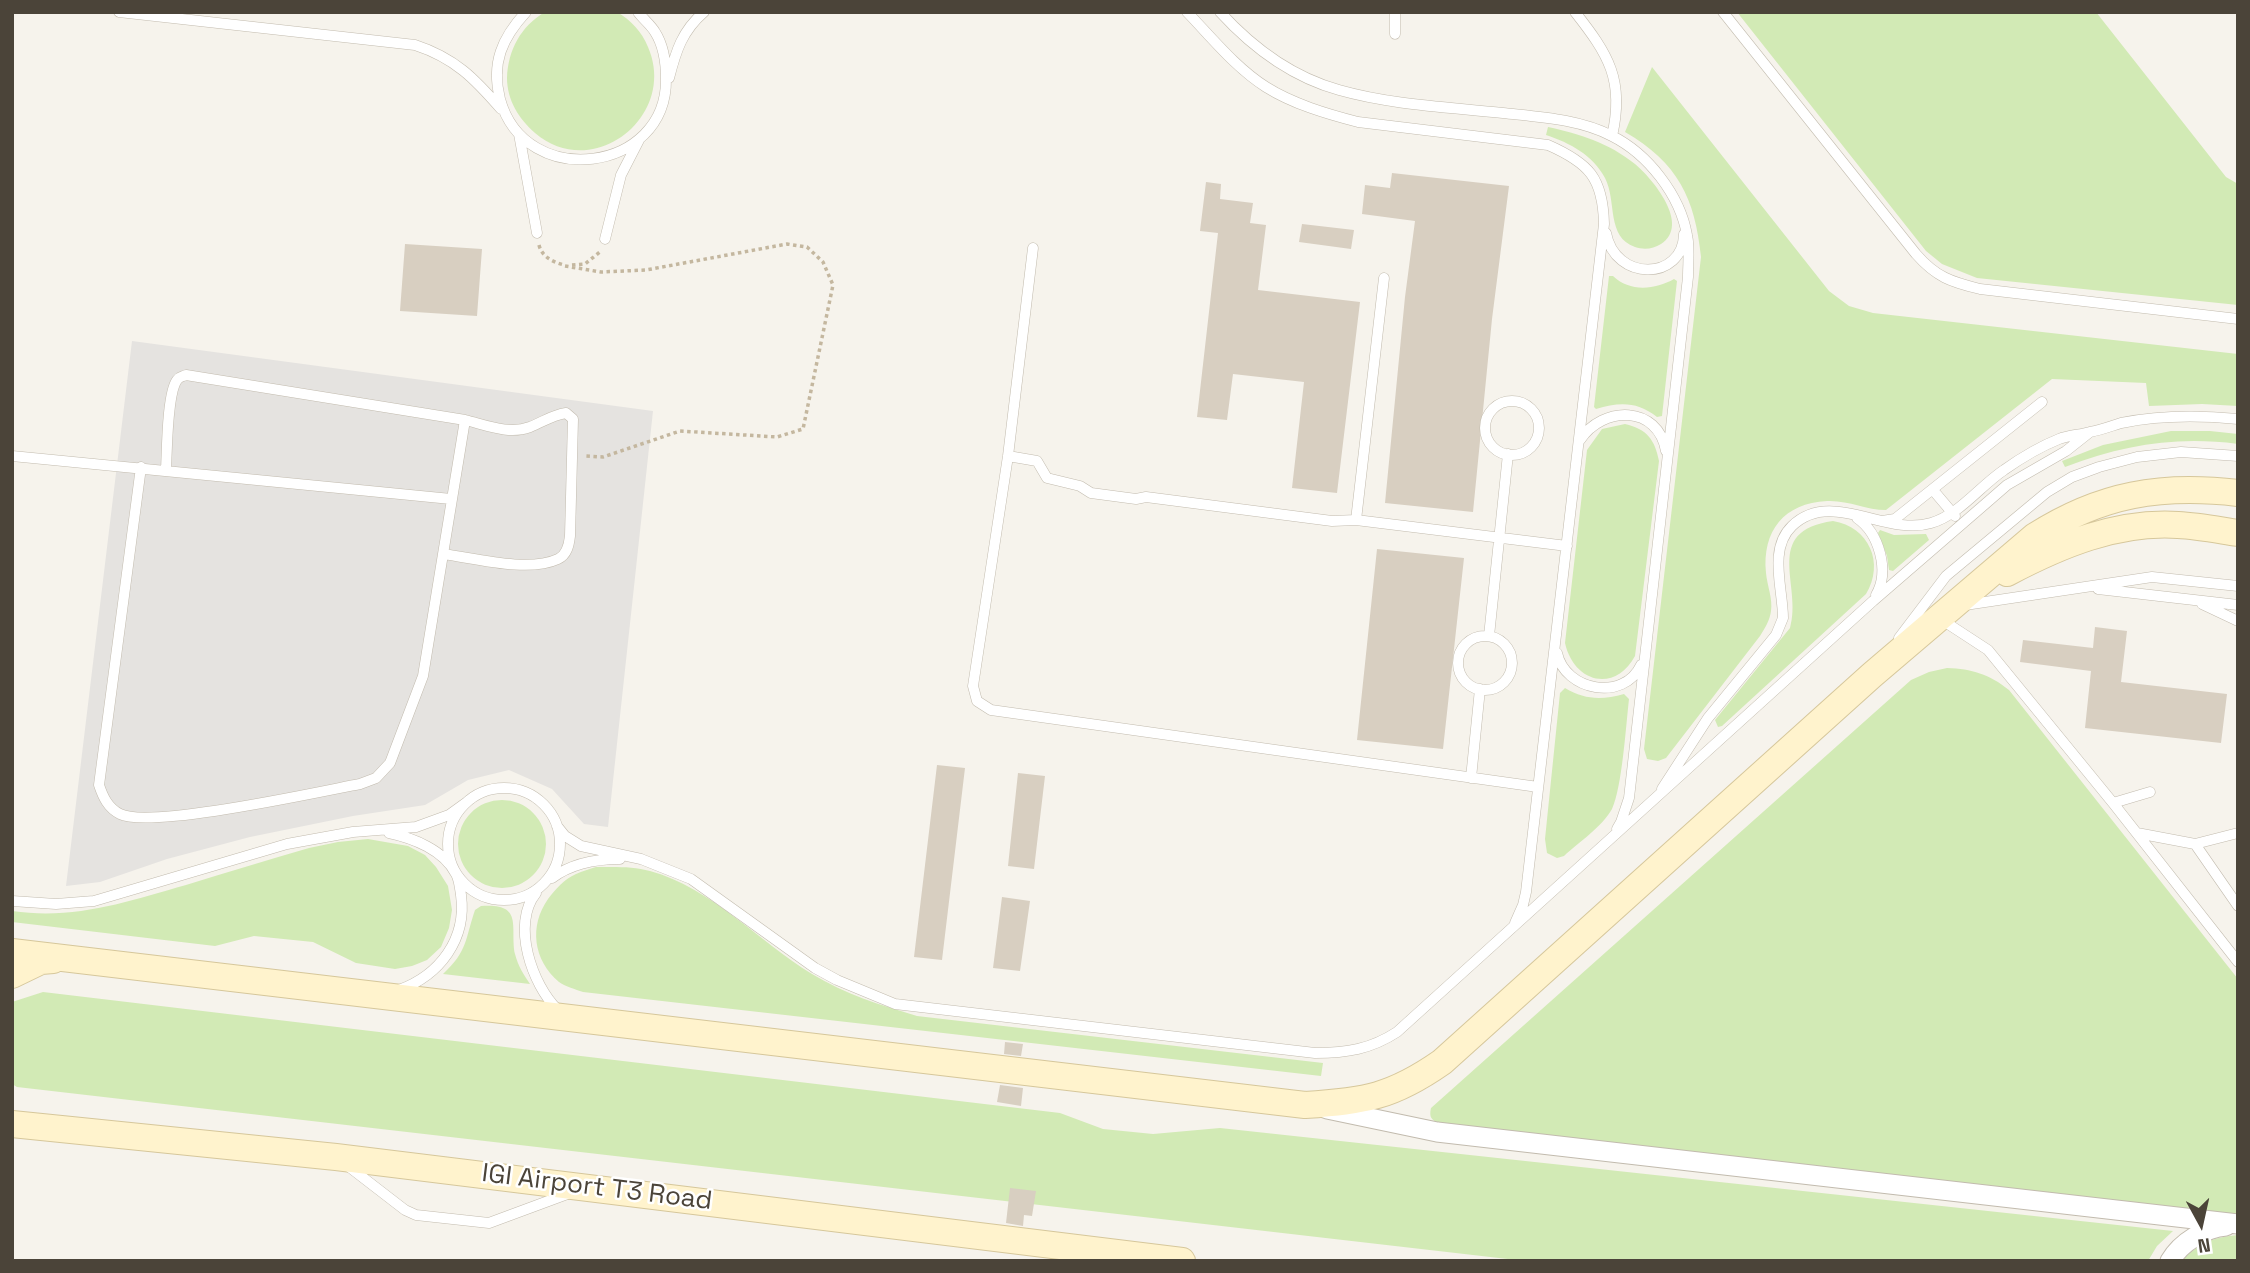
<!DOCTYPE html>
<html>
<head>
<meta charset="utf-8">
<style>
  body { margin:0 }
  #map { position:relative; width:2250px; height:1273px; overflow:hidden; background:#f6f3ec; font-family:"Space Grotesk",sans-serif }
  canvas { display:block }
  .frame { position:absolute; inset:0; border:14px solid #4b4439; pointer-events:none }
  .north { position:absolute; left:2166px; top:1189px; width:70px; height:70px; -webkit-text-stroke:5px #fff; paint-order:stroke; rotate:172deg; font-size:19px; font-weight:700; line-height:28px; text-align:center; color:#4b4439 }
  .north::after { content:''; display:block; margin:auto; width:24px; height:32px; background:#4b4439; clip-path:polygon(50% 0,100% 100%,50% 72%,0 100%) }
</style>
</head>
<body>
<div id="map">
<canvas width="2250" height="1273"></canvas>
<div class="frame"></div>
<div class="north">N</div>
</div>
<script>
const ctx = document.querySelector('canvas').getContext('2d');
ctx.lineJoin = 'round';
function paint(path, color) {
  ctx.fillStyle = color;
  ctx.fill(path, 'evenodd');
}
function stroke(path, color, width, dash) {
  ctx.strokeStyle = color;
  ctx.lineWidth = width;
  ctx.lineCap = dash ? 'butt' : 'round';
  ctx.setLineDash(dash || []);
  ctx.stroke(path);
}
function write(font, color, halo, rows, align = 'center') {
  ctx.font = font + ' "Space Grotesk",sans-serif';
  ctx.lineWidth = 5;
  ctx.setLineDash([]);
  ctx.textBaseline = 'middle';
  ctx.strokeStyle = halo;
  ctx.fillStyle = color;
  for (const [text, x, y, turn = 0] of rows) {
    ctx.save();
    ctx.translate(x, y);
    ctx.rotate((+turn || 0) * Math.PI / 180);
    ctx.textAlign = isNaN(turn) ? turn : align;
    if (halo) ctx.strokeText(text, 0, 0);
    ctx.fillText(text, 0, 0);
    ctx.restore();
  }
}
const green = new Path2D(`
  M545,12H617C631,20 642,32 648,47C678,116 593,183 535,133C519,119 507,100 507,78C508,50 521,26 545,12Z
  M1737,12H2096L2226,177L2238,184V305L1977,278L1942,264L1926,251Z
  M1652,67L1829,291L1849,306L1873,313L2238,354V406L2202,404L2149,406L2146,383L2052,379L1886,510C1866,510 1848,500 1827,501C1784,503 1762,531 1766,573C1767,585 1773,599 1771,611C1770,620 1765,628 1760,636L1666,758L1658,761L1647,759L1644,749L1701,257C1695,198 1678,163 1625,132Z
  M1548,127C1580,134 1609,143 1635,164C1653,179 1691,225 1661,244C1653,249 1644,250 1635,247C1606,237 1617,201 1605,178C1593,155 1570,143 1546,135Z
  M1609,276H1613C1629,292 1655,290 1674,279L1677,281L1662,416L1657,417C1637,401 1619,402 1596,409L1594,407Z
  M1625,424C1647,429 1655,440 1659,461L1635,656C1615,693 1574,683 1565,643L1587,450L1602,429Z
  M2171,431H2210L2238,434V444C2175,436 2124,445 2065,467L2062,461L2103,445Z
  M1833,521C1869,527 1885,563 1866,594L1722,726L1718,727L1715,720L1790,628C1803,586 1761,531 1833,521Z
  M1880,530L1894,535L1926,534L1929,540L1893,571L1889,570L1887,556L1878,533Z
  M1947,668C1972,669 1989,674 2009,690L2238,979V1216L1439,1123C1431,1120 1429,1117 1431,1108L1911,680L1929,672Z
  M1565,688C1585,700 1602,700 1624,694L1629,699C1626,725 1622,788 1612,809C1602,827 1579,842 1564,856L1557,858L1547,853L1545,839L1560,693Z
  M458 844a44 44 0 1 1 88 0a44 44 0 1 1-88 0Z
  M368,839L408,846L425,855L436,867L448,886L452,910L449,928L441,947L427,960L412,966L395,969L356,963L313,942L254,936L215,946L12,922V911C75,920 126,902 186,885C227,872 268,860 309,848L338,842Z
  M596,867C614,867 633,866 650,871C712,888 759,942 812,974C845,994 880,1005 917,1016L1323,1063L1321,1076L583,992C575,989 566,987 559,982C533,960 529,926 548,899C555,890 564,879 576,874C582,871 590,869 596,867Z
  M481,906C524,903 510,926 515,954C518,966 524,975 530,984L443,974C468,951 465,939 475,910Z
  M43,992L1060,1113L1103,1129L1153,1134L1220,1128L2173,1231L2157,1246L2148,1261H1525L17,1087L12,1084V1002Z
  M2238,1235V1261H2181C2199,1243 2214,1237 2238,1235Z`);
const parking = new Path2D(`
  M132,341L653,411L608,827L584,824L552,789L509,770L468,780L425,805L353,816L250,837L167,859L100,882L66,886Z`);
const building = new Path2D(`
  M1392,173L1509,186L1492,319L1473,512L1385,503L1405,297L1415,221L1362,214L1365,185L1390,188Z
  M1206,182L1221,184L1220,199L1253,203L1250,223L1266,225L1258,290L1360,302L1337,493L1292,488L1304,382L1233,374L1227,420L1197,417L1218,233L1200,231Z
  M1302,224L1354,230L1351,249L1299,242Z
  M405,244L482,249L477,316L400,311Z
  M1377,549L1464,558L1443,749L1357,740Z
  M2095,627L2127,631L2121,682L2227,694L2221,743L2085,728L2091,671L2020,662L2023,640L2093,648Z
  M937,765L965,768L942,960L914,957Z
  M1018,773L1045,776L1034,869L1008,866Z
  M1002,897L1030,901L1020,971L993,968Z
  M1005,1042L1023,1044L1021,1056L1004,1054Z
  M1000,1085L1023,1088L1021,1106L997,1102Z
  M1010,1188L1036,1191L1032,1216L1024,1215L1023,1226L1006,1223Z`);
const path = new Path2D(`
  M539,245C542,257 553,262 564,265
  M572,265L585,264L601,251
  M565,266L601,272L646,270L787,244L807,247L823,262L833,285L803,429L777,437L680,431L603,457L585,456`);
const service = new Path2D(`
  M119,12L415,45C455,58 475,79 501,109
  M526,12C502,38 491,63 500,99C525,191 667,173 666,79C666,63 664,46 655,32C651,25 643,19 638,12
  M1187,12C1212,38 1236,68 1266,87C1293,104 1327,114 1358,122L1548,145C1589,163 1603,178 1604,224L1526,892L1523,905L1515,923
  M1220,12C1252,47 1292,77 1339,90C1392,105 1448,107 1503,113C1539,117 1579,119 1612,136C1648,154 1680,195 1687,235C1690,248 1688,263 1688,277L1629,798L1621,822L1617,829
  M1575,12C1608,54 1625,80 1612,136
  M1723,12L1916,254C1936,277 1951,282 1980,289L2238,319
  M1395,34V12
  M669,78C676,51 682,31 704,12
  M519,134L537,233
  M1606,233C1615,282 1683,281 1684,234
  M605,239L621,175L639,140
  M1033,248L1008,456L973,686L977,701L991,710L1538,787
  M1485 428a27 27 0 1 1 54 0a27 27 0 1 1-54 0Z
  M1580,440C1603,405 1658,405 1666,451
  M12,456L451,499
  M1008,456L1037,461L1047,478L1080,486L1091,493L1136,499L1146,497L1332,521L1356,520L1567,546
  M141,467L99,785C103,797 108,808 120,814C150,829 318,792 360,784L376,778L390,763L423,676L465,420
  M166,470C167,452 167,393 177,380C180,376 181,377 186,375L465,420C486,425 509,435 530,427C543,422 552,415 566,413L573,419L570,536C569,545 567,555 558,559C528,573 474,558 443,554
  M1933,490L1955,516
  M1857,518C1879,533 1890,571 1876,595
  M1356,520L1384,278
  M1882,521L1895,519L2042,402
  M2098,589L2238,605
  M2202,604L2238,621
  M1965,605L2152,577L2238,586
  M1939,618L1988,650L2113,803L2238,962
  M1489,636L1508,454
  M1458 663a27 27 0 1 1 54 0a27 27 0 1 1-54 0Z
  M1899,638L1946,576L2047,492L2072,477L2099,467L2137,457L2181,452L2238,456
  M1557,653C1565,691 1624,702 1641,665
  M1471,778L1480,689
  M448 844a56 56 0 1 1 112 0a56 56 0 1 1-112 0Z
  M1662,789L1708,718L1776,635L1783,618C1783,589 1768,549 1792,526C1831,488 1886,537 1931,523C1959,515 1980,486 2004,470C2021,458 2039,447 2059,439C2069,435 2080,435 2090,432C2101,430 2111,426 2121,423C2160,415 2198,415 2238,419
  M2113,803L2150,792
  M557,826L565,836L581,846L641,859L691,879L815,968L837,980L895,1004L1315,1053C1347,1053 1371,1049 1397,1032L1873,601L1984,505L2007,485L2066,451L2090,432
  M389,833C413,838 444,850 456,874C459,879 460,888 461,895C467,939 440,975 399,990
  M2137,833L2195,844L2238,833
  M2195,844L2238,906
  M552,878C572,863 595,859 620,859
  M536,893C511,924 532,985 558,1010
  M12,901L56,904L94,901L287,844L353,832L416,827L449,815L467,802
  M348,1166L405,1210L416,1215L489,1223L570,1193`);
const minor = new Path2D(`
  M1327,1109L1437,1132L2238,1224
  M2170,1261C2181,1242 2205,1228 2226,1226`);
const secondary = new Path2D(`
  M2007,573C2060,545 2117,521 2178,525C2198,526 2218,530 2238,533
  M12,952L1305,1105C1365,1101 1392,1097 1442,1062L1872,675L2035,536C2101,494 2161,484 2238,493
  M12,975L41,961L53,960
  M12,1124L336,1157L1182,1261`);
const streetNames = [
  ["IGI Airport T3 Road",597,1188,7]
];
paint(green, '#d2eab5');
paint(parking, '#e5e3e0');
paint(building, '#d8cfc1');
stroke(service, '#c2bbae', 11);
stroke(minor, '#c2bbae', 21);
stroke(secondary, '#d6c79b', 28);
stroke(path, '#c4b79f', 3.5, [3.5, 3.5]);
stroke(service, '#fff', 10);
stroke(minor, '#fff', 19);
stroke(secondary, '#fff3cd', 26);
write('26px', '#4b4439', '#fff', streetNames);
</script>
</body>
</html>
